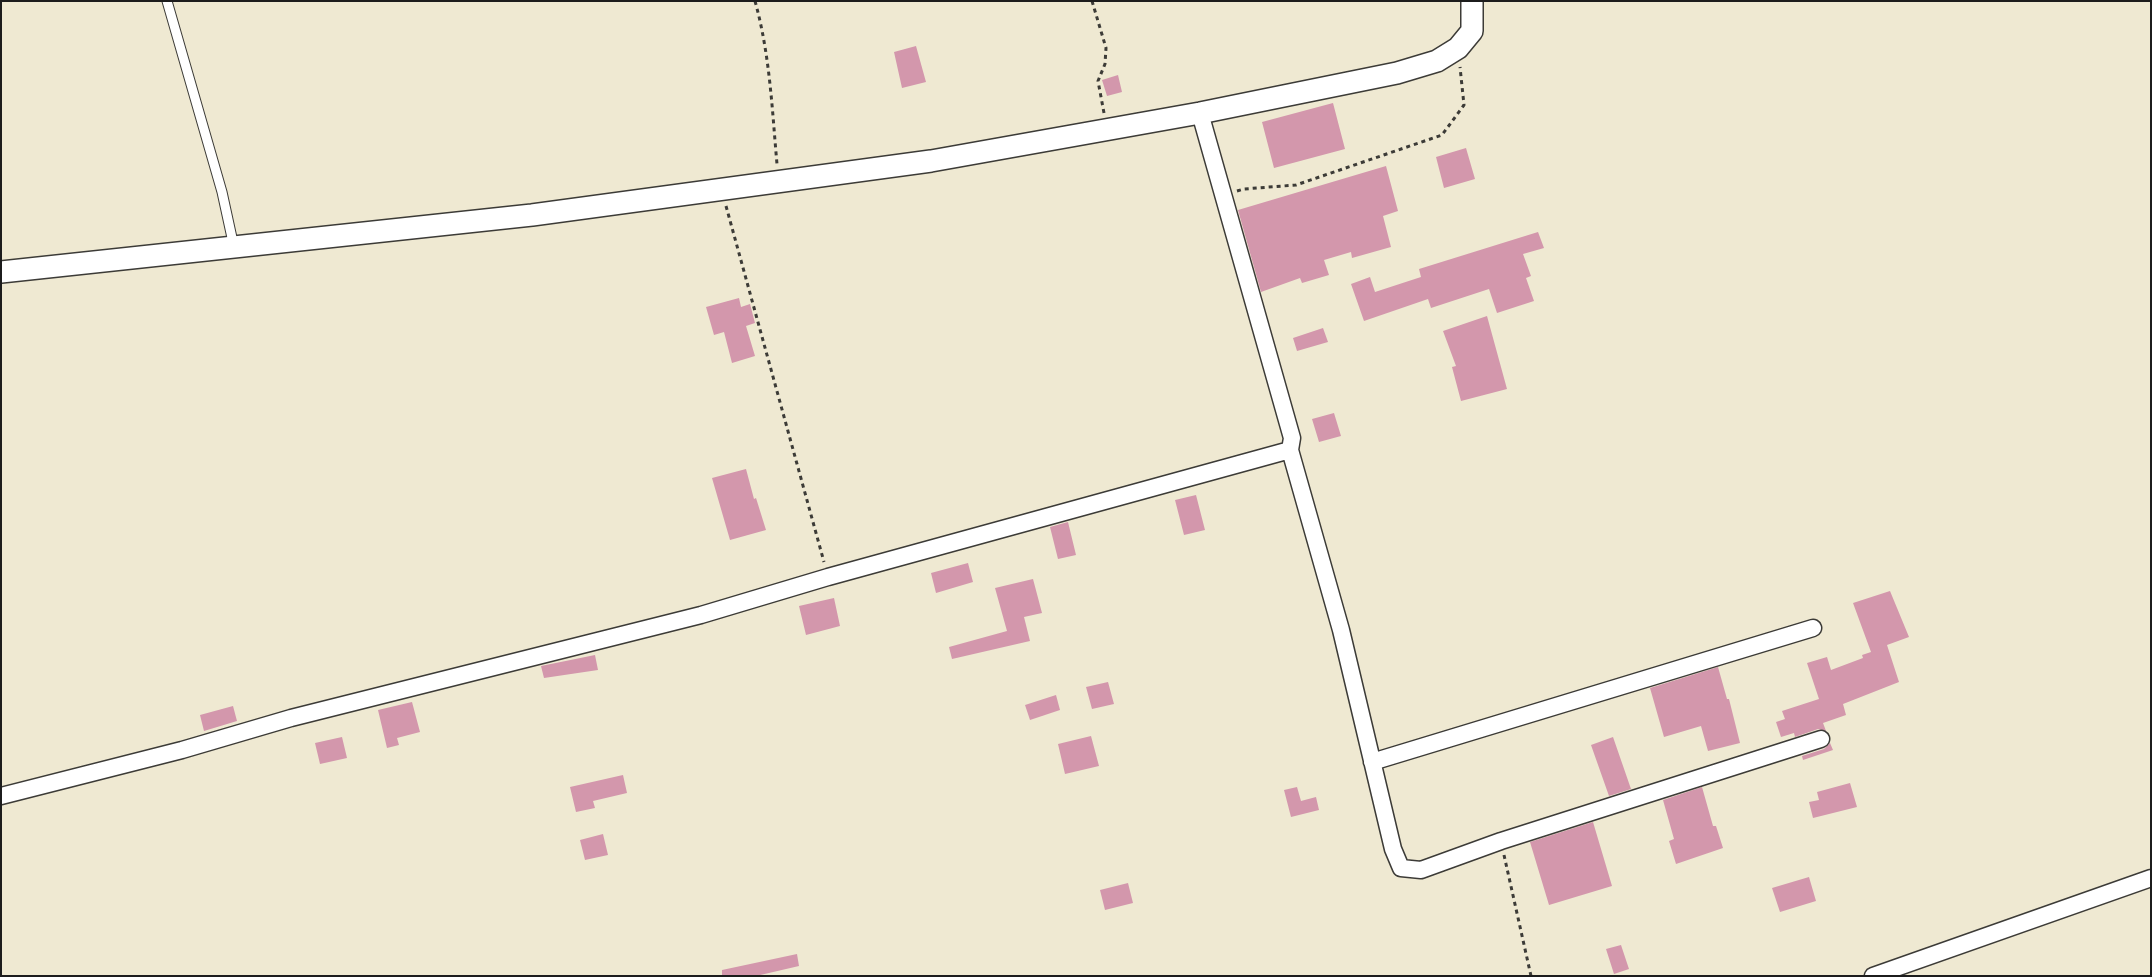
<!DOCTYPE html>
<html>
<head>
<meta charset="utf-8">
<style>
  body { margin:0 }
  #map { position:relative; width:2152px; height:977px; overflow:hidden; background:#efe9d2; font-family:"Gentium Book Plus",serif }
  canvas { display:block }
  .frame { position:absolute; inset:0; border:2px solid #1c1c1c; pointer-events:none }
</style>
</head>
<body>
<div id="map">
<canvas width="2152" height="977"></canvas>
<div class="frame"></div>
</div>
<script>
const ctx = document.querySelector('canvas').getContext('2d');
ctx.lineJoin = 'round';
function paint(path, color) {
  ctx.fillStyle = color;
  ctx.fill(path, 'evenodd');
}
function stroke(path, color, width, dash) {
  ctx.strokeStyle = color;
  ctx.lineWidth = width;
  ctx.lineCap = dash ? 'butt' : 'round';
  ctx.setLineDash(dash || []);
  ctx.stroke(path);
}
const building = new Path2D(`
  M916,46L926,82L902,88L894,52Z
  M1118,75L1122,92L1107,96L1102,80Z
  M1333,103L1345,149L1274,168L1262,122Z
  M1466,148L1475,179L1444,188L1436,157Z
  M1386,166L1398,211L1383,216L1391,247L1352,258L1351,252L1324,260L1329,275L1302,283L1300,278L1261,292L1238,210Z
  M1538,232L1544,248L1523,254L1531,276L1526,278L1534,301L1497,313L1489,289L1431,308L1428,299L1364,321L1351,284L1370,277L1375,292L1421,277L1419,269Z
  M739,298L741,307L750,304L755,323L746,326L755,356L732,363L724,332L714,335L706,307Z
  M1487,316L1507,389L1461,401L1452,367L1456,366L1443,331Z
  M1323,328L1328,342L1297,351L1293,338Z
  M1334,413L1341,436L1319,442L1312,419Z
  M746,469L754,499L756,498L766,530L730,540L712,478Z
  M1196,495L1205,530L1184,535L1175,500Z
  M1068,522L1076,555L1058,559L1050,527Z
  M968,563L973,582L936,593L931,573Z
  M1033,579L1042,613L1024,617L1030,641L952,659L949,647L1007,631L995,588Z
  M1890,591L1909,637L1887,645L1899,682L1843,704L1846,715L1823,723L1826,731L1818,729L1795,737L1794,733L1781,737L1776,722L1785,719L1782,711L1819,699L1807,663L1827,657L1831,670L1863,658L1862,655L1871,652L1853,603Z
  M834,598L840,626L806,635L799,606Z
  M595,655L598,670L544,678L541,666Z
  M1718,667L1727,699H1729L1740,743L1708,751L1701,726L1664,737L1650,688Z
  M1108,682L1114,704L1092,709L1086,687Z
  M1056,695L1060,710L1030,720L1025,705Z
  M412,702L420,732L397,738L399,745L387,748L378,710Z
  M233,706L237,721L204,731L200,715Z
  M1091,736L1099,766L1065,774L1058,744Z
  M342,737L347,758L320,764L315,743Z
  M1613,737L1631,789L1609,796L1591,745Z
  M1830,743L1833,750L1803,760L1802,756L1824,749Z
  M623,775L627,793L593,801L595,808L576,812L570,787Z
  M1850,783L1857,807L1813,818L1809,802L1819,800L1817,792Z
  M1297,787L1301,801L1316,797L1319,810L1291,817L1284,790Z
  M1702,787L1713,826H1716L1723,848L1676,864L1669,841L1674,839L1663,800Z
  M1593,822L1612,886L1549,905L1530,842Z
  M603,834L608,855L585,860L580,840Z
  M1809,877L1816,901L1780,912L1772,888Z
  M1128,883L1133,903L1105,910L1100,890Z
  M1621,945L1629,969L1614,974L1606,949Z
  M797,954L799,966L756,976H722V970Z`);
const path = new Path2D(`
  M755,1C770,55 772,109 777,164
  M1092,1L1106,48L1105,64L1098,81L1104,113
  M1237,191L1244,189L1296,185L1442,135L1464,105L1460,67
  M726,206L824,562
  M1504,855L1531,976`);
const service = new Path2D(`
  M167,1L222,192L234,247`);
const minor = new Path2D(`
  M1290,450L1341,630L1393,849L1401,868L1421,870L1501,841L1821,739
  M1372,762L1813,628
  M1,796L182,750L291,718L701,615L828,577L1290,450L1292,438L1200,113
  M1873,976L2151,878`);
const tertiary = new Path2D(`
  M1,272L532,215L931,161L1200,113L1397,73L1437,61L1458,48L1472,31V1`);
paint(building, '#d397ac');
stroke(service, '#3c3b37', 11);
stroke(minor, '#3c3b37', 19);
stroke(tertiary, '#3c3b37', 24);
stroke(path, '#3c3b37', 3, [4, 4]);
stroke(service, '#fff', 9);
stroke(minor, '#fff', 16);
stroke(tertiary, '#fff', 21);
</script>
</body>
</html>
